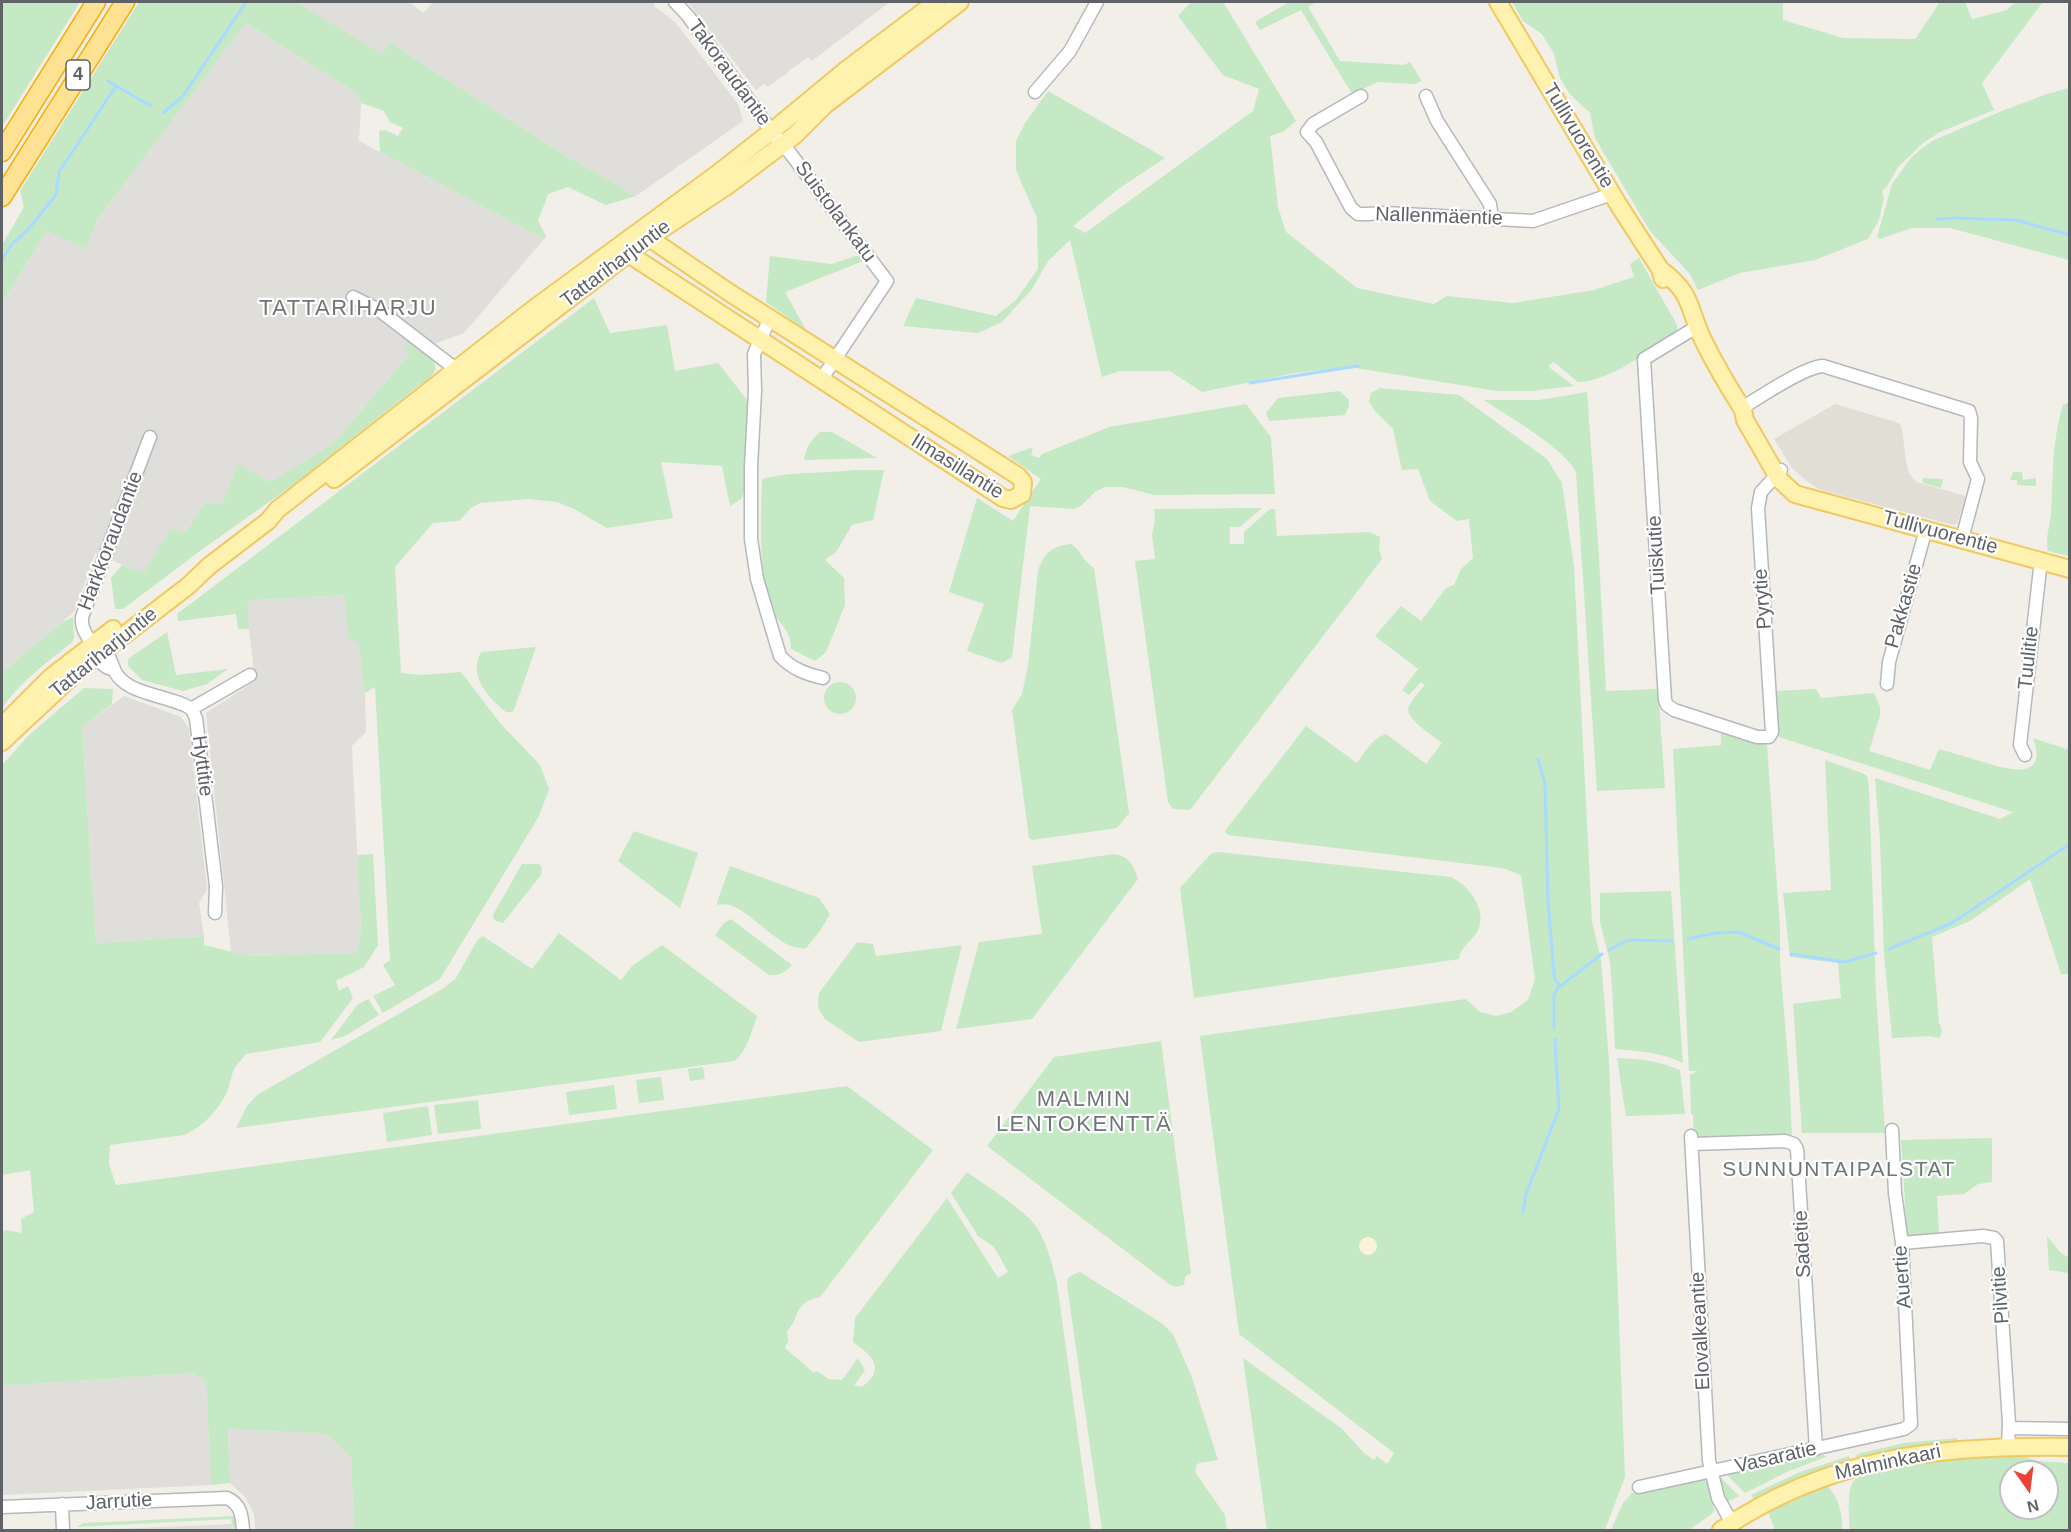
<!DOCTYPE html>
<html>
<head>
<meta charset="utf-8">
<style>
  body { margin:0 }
  #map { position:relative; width:2071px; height:1532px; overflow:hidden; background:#f1efe8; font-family:Arial,sans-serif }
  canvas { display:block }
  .frame { position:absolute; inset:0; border:3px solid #5f6368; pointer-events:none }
  .north { position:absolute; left:1999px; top:1460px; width:60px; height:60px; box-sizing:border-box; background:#fff; border:2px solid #bfc1c3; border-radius:50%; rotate:166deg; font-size:16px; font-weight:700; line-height:24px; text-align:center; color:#5f6368 }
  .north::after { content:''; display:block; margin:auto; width:21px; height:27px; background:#ea4335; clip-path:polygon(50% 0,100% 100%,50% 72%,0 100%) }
</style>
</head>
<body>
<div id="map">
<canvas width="2071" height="1532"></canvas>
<div class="frame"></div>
<div class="north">N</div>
</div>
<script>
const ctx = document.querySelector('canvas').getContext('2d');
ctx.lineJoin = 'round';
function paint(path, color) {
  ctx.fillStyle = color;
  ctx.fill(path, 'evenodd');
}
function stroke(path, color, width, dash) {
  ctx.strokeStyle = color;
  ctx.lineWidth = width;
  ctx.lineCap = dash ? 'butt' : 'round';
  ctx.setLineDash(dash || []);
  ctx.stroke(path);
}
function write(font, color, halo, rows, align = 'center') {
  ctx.font = font + ' Arial,sans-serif';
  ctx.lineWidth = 4.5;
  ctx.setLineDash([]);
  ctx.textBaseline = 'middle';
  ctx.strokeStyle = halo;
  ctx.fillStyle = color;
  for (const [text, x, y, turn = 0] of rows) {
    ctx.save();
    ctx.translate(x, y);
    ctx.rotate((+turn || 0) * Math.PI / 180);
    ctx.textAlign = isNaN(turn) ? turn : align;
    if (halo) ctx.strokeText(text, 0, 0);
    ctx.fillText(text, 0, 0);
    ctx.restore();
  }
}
const industrial = new Path2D(`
  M296,2H410L423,13L433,2H653L655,4L654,6L676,23L738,104L743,121L636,196L558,151L412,57L392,42L382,55Z
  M688,2H890L812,61L808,57L768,87L764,84L756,90Z
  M246,23L356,93L361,103L359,141L544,239L464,333L410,353L333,444L270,482L223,504L205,502L185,533L170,529L144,574L95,553L75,611L2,672V304L46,231L86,247L97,220Z
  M344,595L348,636L358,641L365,693L366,732L352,746L361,929L357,953L249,956L231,952L206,713L255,681L246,603L255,600Z
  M124,696L181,717L189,728L207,889L199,903L204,936L96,943L82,727Z
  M194,1373L206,1382L211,1485L2,1495V1386Z
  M228,1429L327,1434L351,1456L354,1530H255L254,1514L246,1498L230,1483Z
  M232,1524V1530H87Z`);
const education = new Path2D(`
  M1835,404L1899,423L1902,429L1906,461L1909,473L1916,482L1966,496L1957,524L1953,525L1821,490L1805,480L1792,468L1774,439Z`);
const green = new Path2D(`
  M2,2H80L2,127Z
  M139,2H296L382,54L392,42L412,57L558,151L636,196L606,205L568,187L548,194L538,221L546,236L544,239L380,152L379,131L385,130L398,136L403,128L390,122L384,111L361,103L356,93L246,23L97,220L86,248L46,231L2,304V245L24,207L20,191Z
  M1191,2H1223L1296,121L1283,132L1270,136L1278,207L1286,232L1357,288L1434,304L1447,296L1513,303L1594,290L1634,277L1630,264L1639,258L1677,325V332C1650,349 1610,382 1578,382L1554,362L1549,365L1550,368L1574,386L1531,391H1497L1350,367L1295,373L1202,392L1170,371H1120L1102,377L1070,240L1048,261L1032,289L1002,322L978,333L903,326L916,298L996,316L1016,300L1038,269L1037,218L1016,170V141L1025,123L1048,91L1165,158L1121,187L1073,226L1085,233L1253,111L1259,89L1223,75L1178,16Z
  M1289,2H1316L1308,7L1340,61L1404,65L1410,62L1422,81L1415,84L1378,82L1352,94L1301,10L1260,30L1255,22Z
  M1512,2H1783V20L1843,38L1915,39L1940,2H1965L1972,19L2007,10L2015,2H2043L1982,83L1994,110L1940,132L1923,143L1898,167L1886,188L1883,189L1882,194L1884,197L1879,220L1868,239L1815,260L1740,273L1698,290L1690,274L1650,231L1595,138L1590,113L1569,93L1560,78L1554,54L1542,34L1523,21Z
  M2069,88V260L1950,228H1912L1880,239L1877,237L1892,184L1911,158L1921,149L1934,140L2002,111L2047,94Z
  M865,253L866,260L785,292L806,330L766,302L770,256L831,264Z
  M594,298L610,333L667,325L675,371L718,363L748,401L745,490L741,499L730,506L722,466L661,462L673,518L607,528L574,509L557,502L528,499L480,503L471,508L459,521L433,523L395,567L401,673L421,675L461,672L500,723L540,765L549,789L539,816L440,979L383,1013L373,996L395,985L383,965L390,960L375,687L365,693L358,642L348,637L344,595L255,600L247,603L249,629H238L236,614L178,621L177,614Z
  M410,339C431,355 451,368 418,386L300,480L204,548L123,609H115L111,578L122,565L144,573L170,529L185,533L205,502L223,504L238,464L270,482L333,444L410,353L404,347Z
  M1380,388L1459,395L1547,459L1562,483L1574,567L1592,922L1601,960L1609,1061L1625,1477L1605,1530H1267L1243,1358L1341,1428L1365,1454L1374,1460L1377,1456L1387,1464L1394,1453L1239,1334L1200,1036L1466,999L1480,1012L1496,1016L1511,1012L1528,1000L1535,979L1521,875L1502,868L1228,835L1225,831L1306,726L1357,763C1365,752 1372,738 1386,734L1426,764L1442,743C1434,736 1408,721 1408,709C1409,702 1420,691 1425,685L1421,682L1409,695L1402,690L1418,669L1375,636L1401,606L1421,621L1446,588L1454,585L1461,569L1473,558L1469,519L1457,521L1430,501L1418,469L1402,470L1393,429L1376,412L1369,402L1371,393Z
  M1340,391L1349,400V406L1345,415L1269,421L1266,413L1278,398Z
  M1587,392L1599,557L1606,691L1658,689L1665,788L1597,791L1576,472C1563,447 1509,417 1484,400H1539Z
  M2069,402H2070L2069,556L2048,551C2045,538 2050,526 2051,513C2054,473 2051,445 2063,405Z
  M1246,404L1271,437L1275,494L1154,495L1123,487H1106L1096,491L1082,505L1074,509L1030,506L1012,657L1002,663L967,651L984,604L949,592L977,498L1013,521L1041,479L1008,456L1033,447L1031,455L1039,458L1042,454L1109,427Z
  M820,432H832L877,458L804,460C806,447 811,440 820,432Z
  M854,470H884L873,520L852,525L836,552L825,560L844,578L845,605L826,652L815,661L791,649C791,626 775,623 770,604C758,563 761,521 762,479C792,471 823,474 854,470Z
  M2013,472H2022L2023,480L2036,478V486L2017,485V480H2010Z
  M1923,478L1943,479L1941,488L1923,483Z
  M1262,508L1240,527H1230V544H1244V532L1270,509H1275L1277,536L1370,532L1380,537L1379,550L1382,559L1190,810L1173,809L1168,802L1135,561L1155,559L1152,534L1155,520L1154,509Z
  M1071,544C1080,549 1082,560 1094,568L1129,813L1117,828L1032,840L1029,838L1012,710L1022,694L1028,666L1038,571C1044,553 1052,546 1071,544Z
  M73,617L74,638L72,642C48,662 19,682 2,709V672L62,622Z
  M167,632L176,675L228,669L207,684L183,691L142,680L128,666V659Z
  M536,647L514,710L512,712H506C489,698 469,678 480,654L483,652Z
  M824 698a16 16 0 1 1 32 0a16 16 0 1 1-32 0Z
  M84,688L113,689L112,704L82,727L96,943L204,936V945L249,956L357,953L361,929L357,855L373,854L378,945L364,967L336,981L339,991L348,986L353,998L320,1042L246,1054C242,1059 237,1064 234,1069C231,1076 230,1085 227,1092C218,1110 203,1127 184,1135L110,1145L109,1164L116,1185L847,1086L933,1150L820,1297C792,1303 801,1317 787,1331L788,1341L785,1348L814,1373L817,1371L829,1379L842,1380L858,1358L865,1371L854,1385L862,1387C887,1368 871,1355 853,1342L855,1318L947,1198L998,1278L1008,1272L994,1247L978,1236L951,1193L967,1172C985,1185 1015,1204 1030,1219C1046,1236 1051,1261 1057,1283L1091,1530H354L351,1457L327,1434L228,1429L230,1483L211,1485L206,1382L194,1373L2,1386V1233L5,1230L22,1233L21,1219L34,1212L30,1170L2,1175V765L30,734Z
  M1816,689L1821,698L1874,693L1880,707V715L1869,751L1930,770L1939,749C1953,753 1966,757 1980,761C2003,768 2050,784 2033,738L2069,750V974H2061L2030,879L1970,921L1932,937L1939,1023C1942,1029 1943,1033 1939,1038L1930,1036L1892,1038L1884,954L1880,840L1875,778L2000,819L2013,812L1779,737L1776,691Z
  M1721,732L1767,745L1780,928V962L1789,1072L1792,1136L1698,1141L1694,1137L1693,1114H1691L1690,1075L1698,1071H1689L1673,749L1721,745Z
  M1825,760L1862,773L1867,776L1869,786L1876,994L1885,1133H1802L1793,1004L1841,998L1838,963L1790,957L1783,893L1831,890Z
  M634,831L698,853L680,908L618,861Z
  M1218,852L1451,877C1469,885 1489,912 1477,932C1471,942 1460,947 1459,959L1194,998L1180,888L1207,858L1212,853Z
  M1114,854C1129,856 1134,866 1138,879L1032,1019L956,1029L979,942L1042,934L1032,866Z
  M522,864H539L542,867L541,875L503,923L494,920L493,915Z
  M730,866L819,898L830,914L820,931L806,948C776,953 745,897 718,905L717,902Z
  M1671,891L1683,1063C1661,1052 1639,1051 1615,1049L1612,986L1610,962L1600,922V893Z
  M731,919L792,965C785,972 780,976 769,975L715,935L724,923Z
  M559,933L621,980L632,966L662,945L757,1016C752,1030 747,1052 734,1061L236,1128L247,1106L257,1095L444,988L456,978L478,939L483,936L532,969Z
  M857,942L873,944L876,956L962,945L941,1031L859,1042L825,1019L818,1008V1001L819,993Z
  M368,999L379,1015L345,1036L331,1040L357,1005Z
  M1161,1041L1191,1273L1185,1277L1184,1285L1176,1287L1169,1284L987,1146L1054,1057Z
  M1617,1058C1640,1059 1659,1061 1680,1070L1685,1114L1626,1116Z
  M703,1067L705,1079L690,1081L688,1069Z
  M661,1077L664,1100L639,1103L636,1080Z
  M614,1085L617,1109L569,1115L566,1092Z
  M478,1100L481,1129L438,1134L434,1105Z
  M428,1106L432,1135L387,1142L383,1113Z
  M1992,1138V1182L1978,1184L1964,1194L1937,1196L1939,1234L1907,1236L1901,1140Z
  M2047,1236L2060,1252L2069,1258V1273L2049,1270Z
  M1080,1272L1163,1324L1173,1334L1191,1375L1218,1460L1199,1463L1196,1466L1195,1472L1225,1515L1227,1530H1102L1067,1285L1068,1278L1074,1274Z
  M1957,1438V1441L1856,1458L1857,1454L1904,1443Z
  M1820,1452L1826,1457L1789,1471L1745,1493L1726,1474Z
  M2018,1454L2037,1461L2069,1463V1530H1850C1849,1520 1847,1493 1852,1484C1867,1457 1987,1456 2018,1454ZM2011,1472H2047V1508H2011Z
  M1849,1456L1851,1461L1755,1501L1751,1495L1800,1472Z
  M1721,1478L1739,1496L1727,1502L1720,1489Z
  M1699,1479L1705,1480L1708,1483L1714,1510L1713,1513L1689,1530H1611L1623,1503L1632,1493Z
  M1827,1485C1838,1498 1843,1512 1842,1530H1775L1768,1512Z
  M235,1516V1528L233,1530L231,1519L77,1527L83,1523Z`);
const sand = new Path2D(`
  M1359 1246a9 9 0 1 1 18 0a9 9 0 1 1-18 0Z`);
const stream = new Path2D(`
  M108,81L116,86
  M163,113L183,96L246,2
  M1937,219L1954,218L2016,220L2070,235
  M2,260L12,244L26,232L56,195L59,172L116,86L151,106
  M1250,383L1358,366
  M1538,759L1545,784L1548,902L1554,974L1555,980L1560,986
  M1688,939L1716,933L1739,932L1779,949
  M1889,949L1952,923L2070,844
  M1609,950L1628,940L1672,941
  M1791,954L1845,962L1876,953
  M1554,1028V995L1558,988L1602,954
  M1523,1212L1526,1194L1559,1109L1555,1039`);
const minor = new Path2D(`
  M675,2L688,16L772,132L790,153L887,281L821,380
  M1035,92L1070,51L1097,2
  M1361,96L1313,124L1307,132L1316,142L1351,208L1358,214H1367L1385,213L1533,221L1612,194
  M1426,96L1437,121L1490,204L1492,219
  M353,297L379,310L461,373
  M770,318L754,354L755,391L751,467V539L757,579L780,656C792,669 806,674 823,678
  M1698,326L1644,359L1665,700L1667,705L1674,710L1757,737H1769L1772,732L1758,508L1761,492L1781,470
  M1742,408C1760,397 1804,367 1823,366L1969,411L1971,418L1970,462L1978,479L1962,539
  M99,647C109,652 110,660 114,669C116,676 124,683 130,686C144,695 185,701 192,710C194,712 194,716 196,718L216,886L215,913
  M114,670C99,666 98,657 92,645C87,634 81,630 82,617L150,437
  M1887,684L1889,662L1926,529
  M191,709L250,675
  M2025,755L2020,745L2041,560
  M1691,1136L1709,1461L1718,1498L1732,1523
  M1692,1144L1785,1141L1794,1144L1797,1149L1816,1449
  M1902,1243L1983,1236L1994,1238L1997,1241L2009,1423L2008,1447
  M2009,1428L2070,1429
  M1639,1487L1904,1429L1911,1424L1902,1243L1895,1193L1892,1130
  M62,1504L63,1530
  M2,1507L227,1498C241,1504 242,1516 243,1530`);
const major = new Path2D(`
  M1498,2L1618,204L1660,269L1663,279
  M618,247L1003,498L1011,500L1022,494L1023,482L1018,476L730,293L639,231
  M1660,269C1694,295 1687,306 1703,340C1715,364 1729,388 1743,410L1745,420L1779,479L1795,494L2070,569
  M334,479L650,237L727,186L795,135L825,105L960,2
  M2,726L51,677L113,629
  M2,742L80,669L188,586L209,566L268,521L277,510L532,310L717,174L782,123L846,70L936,2
  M1721,1530C1830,1456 1941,1445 2070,1447`);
const highway = new Path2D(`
  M2,152L96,2
  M2,197L125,2`);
const shields = [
  [78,75,24]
];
const shieldNames = [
  ["4",78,75]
];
const streetNames = [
  ["Takoraudantie",729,73,54],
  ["Tullivuorentie",1578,136,59],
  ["Suistolankatu",835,212,53],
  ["Nallenmäentie",1439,217,2],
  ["Tattariharjuntie",616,264,-37],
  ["Ilmasillantie",957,467,32],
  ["Tullivuorentie",1940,533,15],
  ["Harkkoraudantie",111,541,-69],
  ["Tuiskutie",1657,555,-93],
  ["Pyrytie",1763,599,-94],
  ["Pakkastie",1904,606,-74],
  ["Tattariharjuntie",104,653,-39],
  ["Tuulitie",2029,658,-84],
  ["Hyttitie",202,766,83],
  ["Sadetie",1803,1244,-93],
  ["Auertie",1903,1277,-94],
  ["Pilvitie",2001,1295,-94],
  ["Elovalkeantie",1701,1331,-93],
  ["Vasaratie",1776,1458,-13],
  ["Malminkaari",1888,1463,-12],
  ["Jarrutie",119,1502,-3]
];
const neighbourhoodNames = [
  ["SUNNUNTAIPALSTAT",1839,1170]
];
const quarterNames = [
  ["TATTARIHARJU",348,309],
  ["MALMIN",1084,1100],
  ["LENTOKENTTÄ",1084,1125]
];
paint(industrial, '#e0deda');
paint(education, '#e1ded6');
paint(green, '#c5e8c5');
paint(sand, '#fbf3d9');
stroke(stream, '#aadaff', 3);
stroke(minor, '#b5b8bc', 15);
stroke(major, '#f2c960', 20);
stroke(highway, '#f9ab00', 21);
stroke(minor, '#fff', 12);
stroke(major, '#fff2af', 16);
stroke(highway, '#fde293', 18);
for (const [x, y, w] of shields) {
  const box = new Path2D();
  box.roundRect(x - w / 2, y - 15, w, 30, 4.5);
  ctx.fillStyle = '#fff';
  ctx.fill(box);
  stroke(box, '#5f6368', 1.5);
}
write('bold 18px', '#5f6368', null, shieldNames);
write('20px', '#5f6368', '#fff', streetNames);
ctx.letterSpacing = '1.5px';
write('21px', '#70757a', '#fff', neighbourhoodNames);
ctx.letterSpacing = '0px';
ctx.letterSpacing = '1.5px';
write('22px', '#70757a', '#fff', quarterNames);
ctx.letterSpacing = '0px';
</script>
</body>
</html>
